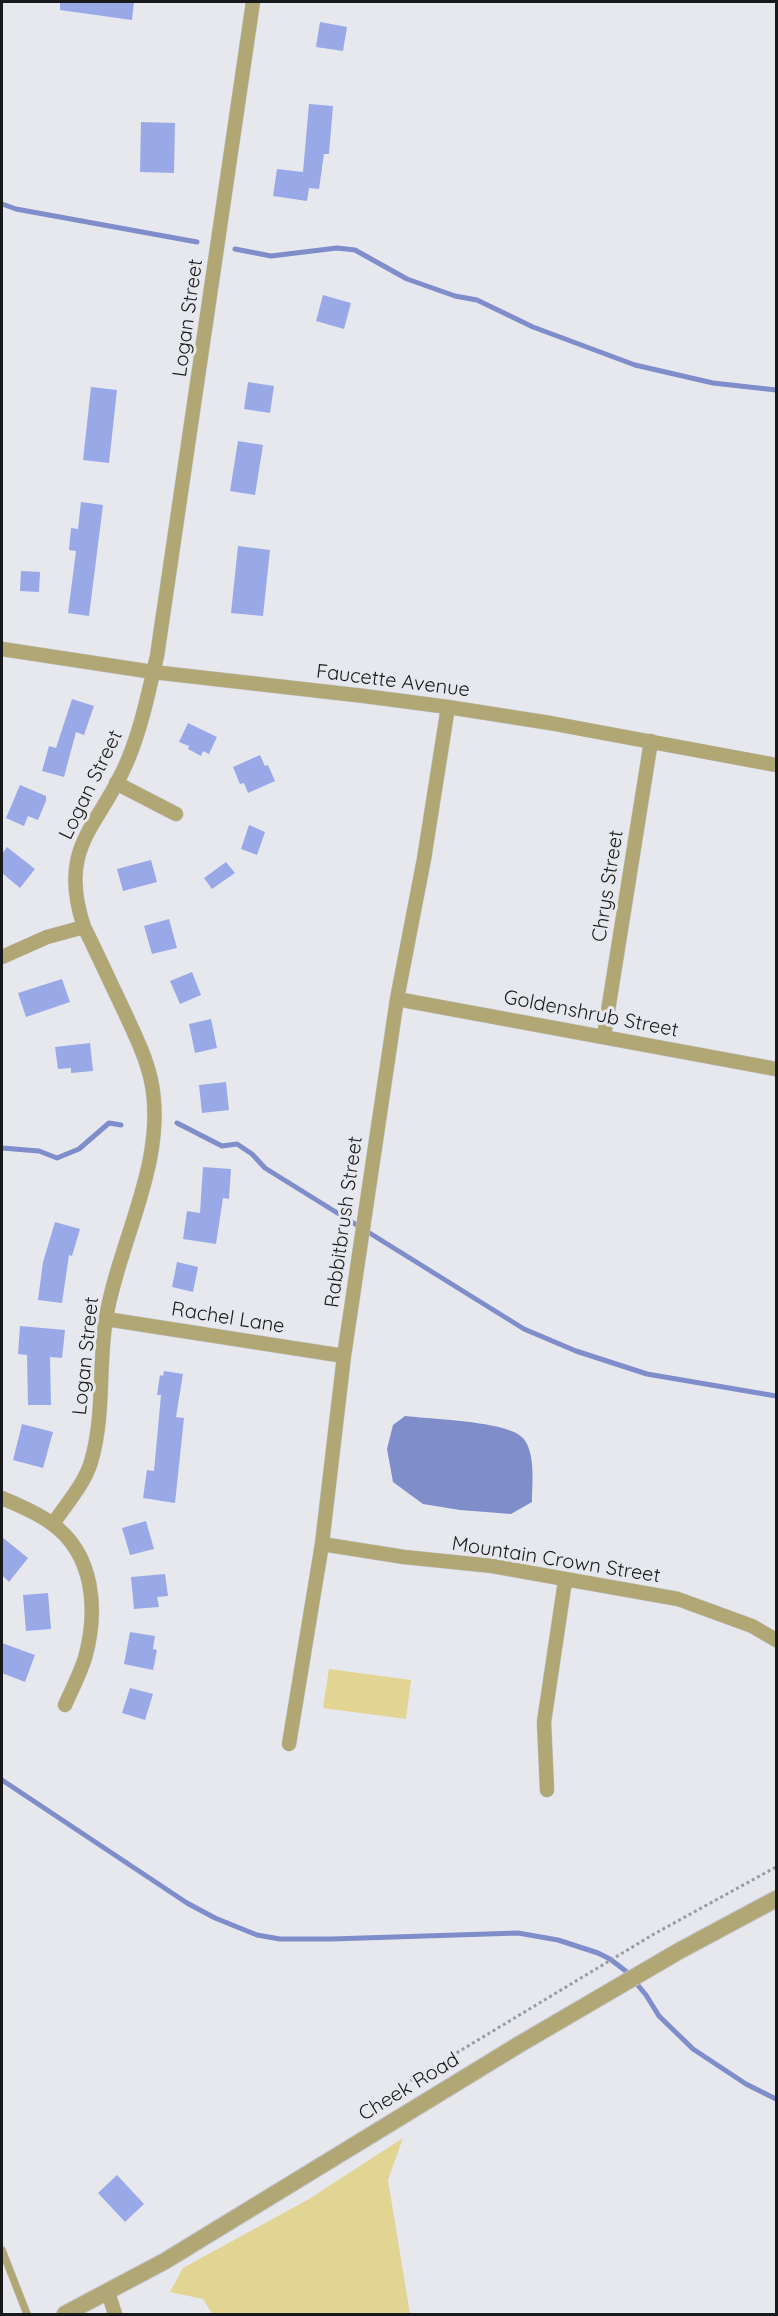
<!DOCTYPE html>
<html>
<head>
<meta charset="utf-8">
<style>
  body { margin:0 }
  #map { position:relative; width:778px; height:2316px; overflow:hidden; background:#e7e8ed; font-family:Quicksand,sans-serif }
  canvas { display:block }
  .frame { position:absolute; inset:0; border:3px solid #18191a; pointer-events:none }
</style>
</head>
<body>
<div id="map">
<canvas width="778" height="2316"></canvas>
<div class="frame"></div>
</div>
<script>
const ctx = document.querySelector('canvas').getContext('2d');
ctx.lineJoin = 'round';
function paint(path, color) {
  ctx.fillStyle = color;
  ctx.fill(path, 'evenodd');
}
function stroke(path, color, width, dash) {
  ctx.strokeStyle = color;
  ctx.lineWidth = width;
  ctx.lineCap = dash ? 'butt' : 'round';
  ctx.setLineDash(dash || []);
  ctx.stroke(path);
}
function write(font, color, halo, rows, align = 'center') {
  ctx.font = font + ' Quicksand,sans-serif';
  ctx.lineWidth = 6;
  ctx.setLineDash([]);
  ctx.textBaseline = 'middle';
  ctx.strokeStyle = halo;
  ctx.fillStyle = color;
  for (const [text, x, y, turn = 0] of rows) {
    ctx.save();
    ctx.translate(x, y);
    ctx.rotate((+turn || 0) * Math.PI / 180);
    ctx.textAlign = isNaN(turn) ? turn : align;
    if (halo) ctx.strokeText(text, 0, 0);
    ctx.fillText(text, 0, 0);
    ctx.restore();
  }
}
const green = new Path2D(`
  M329,1669L411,1680L406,1719L323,1708Z
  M403,2138L388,2180L410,2314H212L203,2299L170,2292L183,2268L309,2199Z`);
const water = new Path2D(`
  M405,1416C429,1419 508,1421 523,1438C536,1453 532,1484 532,1502L511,1514L460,1510L423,1504L393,1482L387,1449L393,1425Z`);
const stream = new Path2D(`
  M2,204L16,209L197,242
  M235,249L271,256L337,248L355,250L407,279L455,296L477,300L533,327L635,365L713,383L776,390
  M177,1123L222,1146L237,1144L252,1154L265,1168L524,1329L576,1351L647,1374L776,1396
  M2,1148L39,1151L57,1158L79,1149L109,1123L121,1125
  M2,1780L187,1903L215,1918L257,1935L280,1939H332L518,1933L558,1940L598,1953L610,1959L627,1972L646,1995L659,2016L693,2049L746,2084L776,2099`);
const building = new Path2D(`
  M60,2H134L132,20L60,10Z
  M320,22L347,27L343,51L316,47Z
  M309,104L333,106L329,154H324L319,189L309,188L307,201L273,196L277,169L303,172Z
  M141,122L175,123L174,173L140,172Z
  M323,295L351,303L344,329L316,321Z
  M248,382L274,386L270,413L244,409Z
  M91,387L117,390L109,463L83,460Z
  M238,441L263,445L255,495L230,491Z
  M81,502L103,505L89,616L68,613L76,551L69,550L71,528L78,529Z
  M238,546L270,550L263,616L231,613Z
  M21,571L40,572L39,592L20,591Z
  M72,699L94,706L84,735L76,732L64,777L42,771L49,746L56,748Z
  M188,723L217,737L209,754L203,751L201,756L188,749L189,746L179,742Z
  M260,755L265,766L268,765L275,781L248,793L244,783L240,784L233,767Z
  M20,785L46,796V801L38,820L28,816L24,826L6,818Z
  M249,825L265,832L257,855L241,849Z
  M7,847L35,869L20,888L2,873V854Z
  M151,860L157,882L123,891L117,869Z
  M226,862L235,873L212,889L204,878Z
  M169,919L177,948L152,954L144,926Z
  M192,972L201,995L180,1004L170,981Z
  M62,979L70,1002L26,1017L18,993Z
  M211,1019L217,1048L195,1053L189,1024Z
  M90,1043L93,1071L71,1073V1068L58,1069L55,1047Z
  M226,1082L229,1110L202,1113L199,1085Z
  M203,1167L231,1169L229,1199L223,1198L216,1244L183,1239L187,1211L200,1213Z
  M55,1222L80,1229L72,1256L69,1255L62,1303L38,1300L43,1262Z
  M177,1262L198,1267L193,1292L172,1287Z
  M20,1326L65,1330L62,1358L50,1357L51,1405H28L27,1355L18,1354Z
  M164,1371L183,1374L176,1417L184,1418L175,1503L143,1498L147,1470L154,1471L161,1395H157L160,1375L163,1376Z
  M22,1424L53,1432L43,1468L13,1460Z
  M146,1521L154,1549L130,1555L122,1528Z
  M2,1537L28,1558L9,1582L2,1575Z
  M165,1574L168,1596L157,1597L159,1607L134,1609L131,1577Z
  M48,1593L51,1629L26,1631L23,1595Z
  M130,1632L155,1636L153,1649L157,1650L153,1670L124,1664Z
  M2,1643L35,1655L25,1682L2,1673Z
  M130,1688L153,1694L145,1720L122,1713Z
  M117,2175L144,2204L125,2222L98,2193Z`);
const path = new Path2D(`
  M395,2090L654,1934L776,1867`);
const service = new Path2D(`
  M2,2250L27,2314`);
const minor = new Path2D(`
  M2,649L153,672L364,696L448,707L550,723L776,765
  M116,783L176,814
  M2,957L47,937L84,927
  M397,999L776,1069
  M604,1036L651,741
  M106,1319L344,1356
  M2,1498C18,1505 36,1512 51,1523C95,1554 98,1611 85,1658C80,1674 72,1689 65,1705
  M53,1524C66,1504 84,1485 91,1462C105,1414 98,1367 106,1318C119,1240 168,1160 151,1080C146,1057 135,1035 125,1013C111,984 98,955 84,927C56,843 102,826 129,757C142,725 149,690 157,656L253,2
  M322,1544L404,1557L492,1566L678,1599L752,1626L776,1640
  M289,1744L322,1544L344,1356L397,999L424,859L448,707
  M547,1790L544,1722L565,1581
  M108,2292L115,2314`);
const tertiary = new Path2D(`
  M65,2314L165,2261L520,2044L679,1951L776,1899`);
const streetNames = [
  ["Logan Street",188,318,-82],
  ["Faucette Avenue",393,681,7],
  ["Logan Street",91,785,-64],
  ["Chrys Street",608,886,-81],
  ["Goldenshrub Street",591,1014,11],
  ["Rabbitbrush Street",344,1222,-82],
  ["Rachel Lane",228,1318,9],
  ["Logan Street",86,1356,-84],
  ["Mountain Crown Street",556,1560,9],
  ["Cheek Road",409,2087,-31]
];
paint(green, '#e2d593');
paint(water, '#7f8eca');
stroke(stream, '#7f8eca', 5);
paint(building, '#99a9e7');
stroke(service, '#c2c3c7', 8);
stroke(minor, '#c2c3c7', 15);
stroke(tertiary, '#c2c3c7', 18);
stroke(path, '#9b9c9f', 3, [3, 3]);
stroke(service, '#b1a775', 7);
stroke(minor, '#b1a775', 14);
stroke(tertiary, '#b1a775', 16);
write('20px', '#18191a', '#e7e8ed', streetNames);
</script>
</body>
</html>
